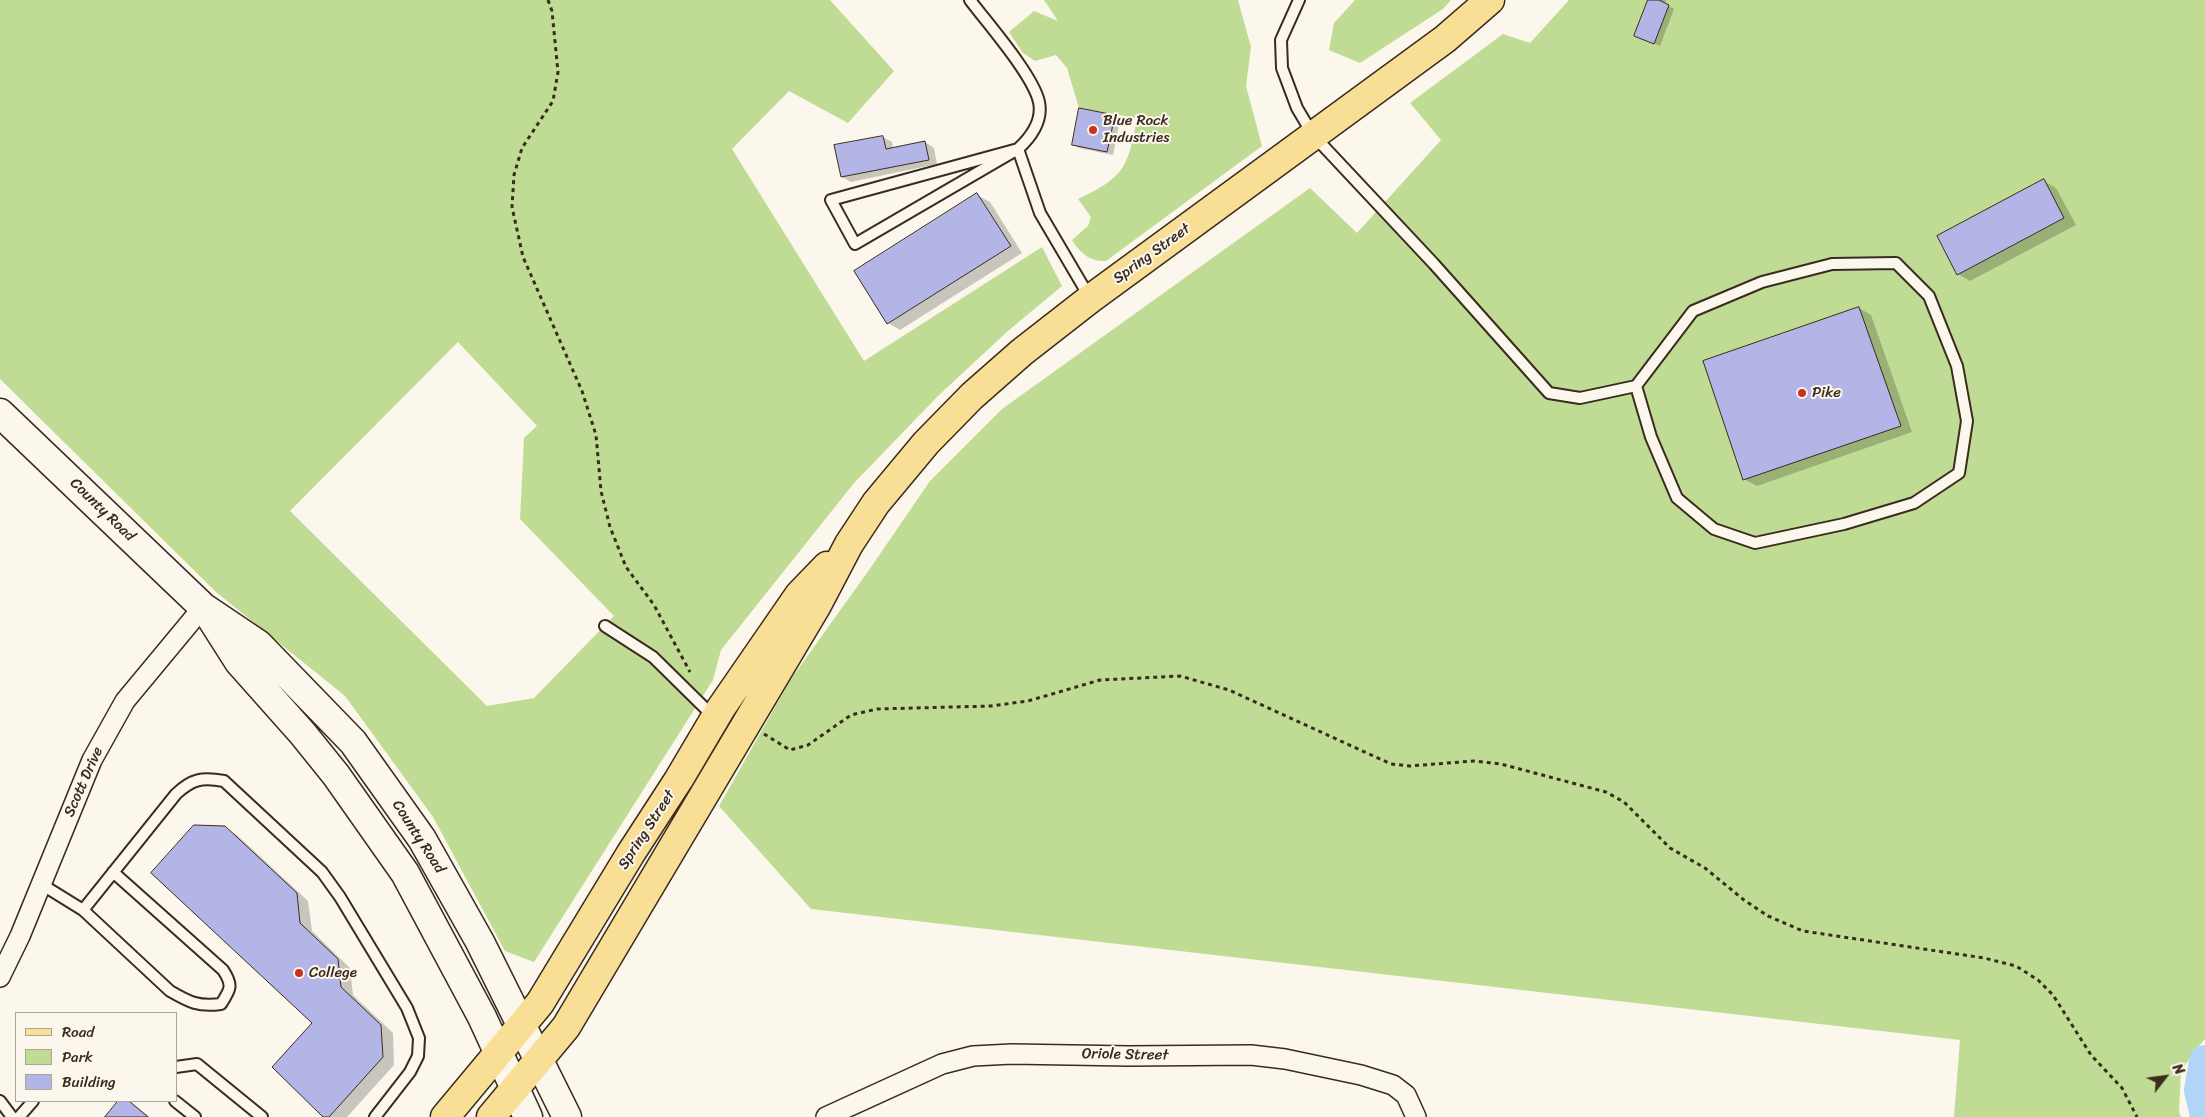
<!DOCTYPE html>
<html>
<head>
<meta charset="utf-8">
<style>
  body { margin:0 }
  #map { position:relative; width:2205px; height:1117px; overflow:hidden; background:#fbf7ec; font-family:Sriracha,sans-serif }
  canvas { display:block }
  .legend { position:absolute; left:15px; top:1012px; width:162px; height:90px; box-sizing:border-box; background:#fbf7ec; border:1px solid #aea59a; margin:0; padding:6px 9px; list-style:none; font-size:15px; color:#3b2a1e }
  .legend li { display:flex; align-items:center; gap:10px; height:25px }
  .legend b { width:25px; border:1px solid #aea59a }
  .north { position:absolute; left:2140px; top:1052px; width:50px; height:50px; -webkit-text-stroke:4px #fbf7ec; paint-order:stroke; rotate:60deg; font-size:14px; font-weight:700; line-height:20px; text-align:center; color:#3b2a1e }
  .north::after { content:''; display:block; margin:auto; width:18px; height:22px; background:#3b2a1e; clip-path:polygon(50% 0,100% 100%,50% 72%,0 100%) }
</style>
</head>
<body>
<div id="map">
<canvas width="2205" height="1117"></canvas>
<ul class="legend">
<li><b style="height:6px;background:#f9df96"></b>Road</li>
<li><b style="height:14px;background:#c0dc94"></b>Park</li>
<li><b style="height:14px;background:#b3b5e6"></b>Building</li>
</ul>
<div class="north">N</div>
</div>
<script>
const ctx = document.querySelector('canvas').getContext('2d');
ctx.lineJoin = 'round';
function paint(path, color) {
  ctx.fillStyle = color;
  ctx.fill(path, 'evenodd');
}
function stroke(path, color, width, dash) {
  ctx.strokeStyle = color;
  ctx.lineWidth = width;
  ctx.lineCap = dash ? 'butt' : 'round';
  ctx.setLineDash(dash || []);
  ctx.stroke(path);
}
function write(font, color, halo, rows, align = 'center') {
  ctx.font = font + ' Sriracha,sans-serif';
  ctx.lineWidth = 4;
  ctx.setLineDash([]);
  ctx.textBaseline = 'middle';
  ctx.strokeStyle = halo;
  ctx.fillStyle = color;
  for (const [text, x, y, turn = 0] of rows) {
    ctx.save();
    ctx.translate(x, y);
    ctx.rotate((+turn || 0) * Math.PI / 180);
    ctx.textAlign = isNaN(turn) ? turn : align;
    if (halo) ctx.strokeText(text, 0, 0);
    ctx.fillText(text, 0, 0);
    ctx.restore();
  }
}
const green = new Path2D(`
  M0,0H830L894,71L848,123L789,91L732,149L864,361L1042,247L1062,286L1009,330L938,396L854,483L721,650L713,680L534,962L505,951L433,817L345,696L216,592L0,379ZM458,342L537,426L524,438L520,519L614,616L534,698L487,706L290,511Z
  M1044,0H1238L1251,47L1246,86L1262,146L1106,261C1090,262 1080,253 1072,240L1088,226L1091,217L1078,199C1125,177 1128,167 1137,118L1079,108L1067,68L1056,55L1035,61L1023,53L1009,32L1034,11L1058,21Z
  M1355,0H1451L1443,9L1360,63L1329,50L1334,23Z
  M1569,0H2205V1039L2193,1053L2181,1072L2179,1112L2181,1117H1954L1960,1040L811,909L719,806L791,679L869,570L930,481L1002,409L1310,188L1357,233L1441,140L1410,103L1503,34L1530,43Z`);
const shadow = new Path2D(`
  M1649,0H1666L1665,4L1674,9L1660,46L1641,38Z
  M1114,116L1120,120L1113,155L1079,148L1073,144Z
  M883,137L892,142L893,149L925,142L934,148L937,164L851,182L842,177Z
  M2044,181L2056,188L2076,225L1970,281L1958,274Z
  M977,195L990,202L1022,253L900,330L888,323Z
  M1859,308L1871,315L1912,432L1757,486L1744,479Z
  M224,827L237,835L308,901L312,931L350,968L353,995L393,1033L394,1065L347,1117H325L314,1023Z
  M120,1101H129L150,1117H107Z`);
const river = new Path2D(`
  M2205,1061L2200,1090L2205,1112`);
const building = new Path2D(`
  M1648,0H1659L1669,5L1654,44L1634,36Z
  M1079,108L1115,115L1107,152L1072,145Z
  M883,136L886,149L925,141L929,160L841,177L834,145Z
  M2044,179L2064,218L1957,275L1937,236Z
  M977,193L1011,246L887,324L854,271Z
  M1859,307L1901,426L1743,480L1703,361Z
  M194,825L225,826L297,893L300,923L338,959L341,987L381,1025L383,1057L329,1117H323L272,1067L312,1023L151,873Z
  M118,1101H129L148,1117H105Z`);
const path = new Path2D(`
  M548,0L552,11L558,72L553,101L522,148L514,175L512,207L523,257L582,391L596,435L601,491L610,527L626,567L654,605L690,672
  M764,734L790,750L808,745L851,715L877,709L991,706L1028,701L1100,680L1180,676L1229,690L1391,764L1410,766L1474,761L1501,764L1606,792L1624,802L1670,848L1705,868L1744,900L1768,916L1803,931L1984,958L2016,966L2038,980L2053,995L2091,1055L2122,1088L2137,1117`);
const service = new Path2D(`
  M970,0C988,24 1033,75 1039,102C1043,121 1031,137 1018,149L855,244L831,200L1018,149L1040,213L1090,298
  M1299,0L1281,40L1282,68L1297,108L1313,135L1434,264L1549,393L1580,398L1636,386L1693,311L1762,282L1832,264L1896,263L1929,296L1957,366L1967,421L1959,473L1914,503L1844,524L1755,543L1714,529L1677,498L1651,437L1636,386
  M605,626L653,657L713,716
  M41,884L83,910L176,794C192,779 202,777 224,781L322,872L340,897L407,1008L419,1038L418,1056L410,1072L375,1117
  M83,910L170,991C189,1002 198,1007 221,1004C231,989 233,985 223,970L113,872
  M176,1067L197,1064L262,1117
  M0,1101L12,1117
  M175,1101L195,1117
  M19,1117L33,1101`);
const minor = new Path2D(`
  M0,977L20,936L92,760L125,701L203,607
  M826,1117L942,1064L973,1056L1012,1054L1129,1056L1251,1055L1285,1059L1361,1075L1393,1085L1406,1095L1416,1117`);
const secondary = new Path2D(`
  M0,413L203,607L258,644L353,742L422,839L480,942L567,1117
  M211,618L239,662L303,734L336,775L405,873L482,1017L528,1117`);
const primary = new Path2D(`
  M445,1117L540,1003L631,853L679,779L721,708L799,595L827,566
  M491,1117L566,1027L817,605L849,544L876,503L926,443L972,396L1022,352L1090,299L1445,39L1490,0`);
const markers = [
  [1093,130,5,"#c8321e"],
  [1802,393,5,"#c8321e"],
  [299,973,5,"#c8321e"]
];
const poiNames = [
  ["Blue Rock",1103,121],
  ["Industries",1103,138],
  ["Pike",1812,393],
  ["College",309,973]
];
const streetNames = [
  ["Spring Street",1152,254,-36],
  ["County Road",102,510,44],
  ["Scott Drive",84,782,-66],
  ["Spring Street",647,830,-57],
  ["County Road",418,837,57],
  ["Oriole Street",1125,1055,1]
];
paint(green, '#c0dc94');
paint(shadow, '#0003');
stroke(river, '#afd6f9', 32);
paint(building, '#b3b5e6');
stroke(building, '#3b2a1e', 1);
stroke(service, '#3b2a1e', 14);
stroke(minor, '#3b2a1e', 22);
stroke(secondary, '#3b2a1e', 31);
stroke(primary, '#3b2a1e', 31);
stroke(path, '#3b2a1e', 3, [4, 4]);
stroke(service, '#fbf7ec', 10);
stroke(minor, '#fbf7ec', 19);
stroke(secondary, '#fbf7ec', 28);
stroke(primary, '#f9df96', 28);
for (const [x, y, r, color] of markers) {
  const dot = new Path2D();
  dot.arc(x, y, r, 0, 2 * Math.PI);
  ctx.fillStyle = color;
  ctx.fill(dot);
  stroke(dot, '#fbf7ec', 2);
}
write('15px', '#3b2a1e', '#fbf7ec', poiNames, 'left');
write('15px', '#3b2a1e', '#fbf7ec', streetNames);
</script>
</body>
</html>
